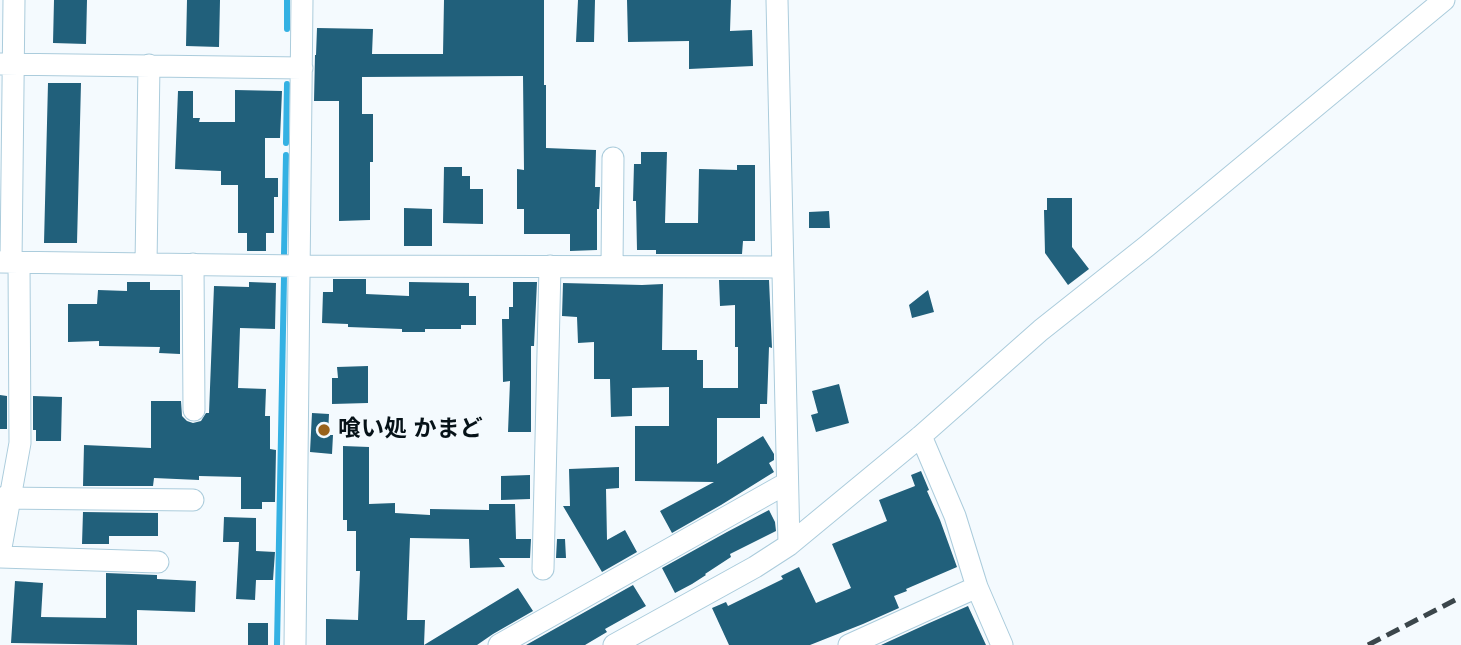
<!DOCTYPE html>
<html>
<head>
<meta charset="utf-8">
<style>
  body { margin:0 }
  canvas { display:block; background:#f4fafe }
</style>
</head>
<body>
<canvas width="1461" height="645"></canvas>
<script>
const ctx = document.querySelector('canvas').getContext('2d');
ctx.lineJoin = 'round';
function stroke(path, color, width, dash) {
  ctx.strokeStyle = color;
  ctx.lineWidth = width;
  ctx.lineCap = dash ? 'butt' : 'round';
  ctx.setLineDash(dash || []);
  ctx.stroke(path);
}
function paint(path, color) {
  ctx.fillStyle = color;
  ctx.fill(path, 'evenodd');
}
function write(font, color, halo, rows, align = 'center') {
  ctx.font = font + ' Arial,"Noto Sans JP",sans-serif';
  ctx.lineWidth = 7;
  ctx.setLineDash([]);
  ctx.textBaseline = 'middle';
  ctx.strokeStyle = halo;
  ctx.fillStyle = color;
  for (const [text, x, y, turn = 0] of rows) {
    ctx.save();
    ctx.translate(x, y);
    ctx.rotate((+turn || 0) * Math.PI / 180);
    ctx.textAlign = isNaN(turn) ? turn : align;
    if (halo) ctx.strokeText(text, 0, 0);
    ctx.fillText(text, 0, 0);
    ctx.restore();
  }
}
const stream = new Path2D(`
  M287,29V0
  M286,143L287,84
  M284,254L286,155
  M277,645L284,277`);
const building = new Path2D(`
  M54,0H87L86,44L53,43Z
  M187,0H220L219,47L186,46Z
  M444,0H544V85H546V148L596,150L595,187H600L599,209H597V250L570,251V234H524V209H517V169L524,170L523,76L362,77V114H373V162H370V220L339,221V101H314L315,55H316L317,28L373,29L372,54H443Z
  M578,0H595L594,42H576Z
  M627,0H731L730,31L752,30L753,66L689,69V41L628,42Z
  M48,83H81L77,243H44Z
  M235,90L282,91L280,138H265V178H278V197H274V233H266V251H247V233H238V185H221V171L175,169L178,91H193V118H200L199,122H235Z
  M641,152H667L665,223H698L699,169L737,170V165H755V241H743L742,254H656V250H637L636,201H633L634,164H641Z
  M444,167H462V176H470V189H483V224L443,223Z
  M1047,198H1072V247L1089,269L1068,285L1045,253L1044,210H1047Z
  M404,208L432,209V246H404Z
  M829,211L830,228H809V212Z
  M333,279H366V294L409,296V282L469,283V296H476V325H461V329H425V332H402V329L348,327V324L322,323L323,292H333Z
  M719,280H769L772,348L769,347L767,404H760V418H717V464L763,436L774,454V460L769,463L774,472L721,505L672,533L660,511L714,482L635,481V426H669V387L632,388V416L611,417L610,379H594V342L578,343L577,317L562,316L563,283L642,285L663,284L662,350H697V360H703V388H738V347H735V305L720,306Z
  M127,282H150V290H180V354L159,353L160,347L99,346V341L68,342V304H97L98,290L127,291Z
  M249,282L276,283L275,329L240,328L238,388L266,389L265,416H270V449L276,450L275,502H262V509H241V477L199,476V480L154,478L153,486H83L84,445L151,448V401H181L182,416L187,421L193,423L201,421L206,413H209L214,286L249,287Z
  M513,282H537L534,346H531V432H508L510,381L503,382L502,319H509V307H513Z
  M928,290L934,312L912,318L909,305Z
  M368,366V403L332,404V378H338L337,367Z
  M839,384L849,423L816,432L811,415L818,413L812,391Z
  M0,395L7,396V429H0Z
  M33,396L62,397L61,441H36V430H33Z
  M312,413L329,414L328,435H333L332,454L310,452Z
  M343,446L369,447V504L395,503V513L430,515V509L489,510V504H515L516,539H531L530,558H499L505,567L470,568L469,539L410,538L407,620H425L424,645L518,588L533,611L493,634L477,645H326V619L358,620L360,571H356V531H347V520H343Z
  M619,467V488L606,489L607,540L625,530L637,552L602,572L563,506H570L569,469Z
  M921,471L929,490L927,491L940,520L957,567L906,589L907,591L894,596L899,608L863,624L810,645H729L712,608L726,602L728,606L783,579L781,576L799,567L816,603L851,588L832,544L887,521L879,500L915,486L911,475Z
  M530,475V499L501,500V476Z
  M769,510L775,522L776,531L730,554L731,557L705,574L706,575L692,584L675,593L662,568L727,532Z
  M83,512L158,513V536H109V544H82Z
  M224,517L256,518V551L275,552L273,580H256L255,600L236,599L239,542H223Z
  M557,539H565L566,558H556Z
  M106,573L157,575V579L196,581L195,612L137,610V645L11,643L15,581L43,583L41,617L106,618Z
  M633,585L646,606L605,629L607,632L585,645H526Z
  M968,606L986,645H881L927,624Z
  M248,623H268V645H248Z`);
const minor = new Path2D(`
  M777,0L789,545
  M0,64L302,68
  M0,262L300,266L782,267
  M11,262L14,0
  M146,264L149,65
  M193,264L194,410
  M612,266L613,158
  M921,436L955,516L977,587L1002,645
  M0,498L193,500
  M0,553L20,443L19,262
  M0,557L158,562
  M543,569L550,266
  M295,645L302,0
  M499,645L787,483
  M614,645L755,567L789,545L921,436L1041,330L1147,246L1444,0
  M849,645L977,587`);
const rail = new Path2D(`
  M1368,645L1461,597`);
const markers = [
  [324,430,7,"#99621b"]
];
const poiNames = [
  ["喰い処 かまど",338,430]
];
stroke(stream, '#34b1e3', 6);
paint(building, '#21607b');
stroke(minor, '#abccdc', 23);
stroke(minor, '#fff', 21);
stroke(rail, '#3b464b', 5, [14, 7]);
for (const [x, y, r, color] of markers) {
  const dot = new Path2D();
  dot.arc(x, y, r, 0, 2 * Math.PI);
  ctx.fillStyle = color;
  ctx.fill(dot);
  stroke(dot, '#f4fafe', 2.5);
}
write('bold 23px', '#061218', '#f4fafe', poiNames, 'left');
</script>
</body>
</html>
